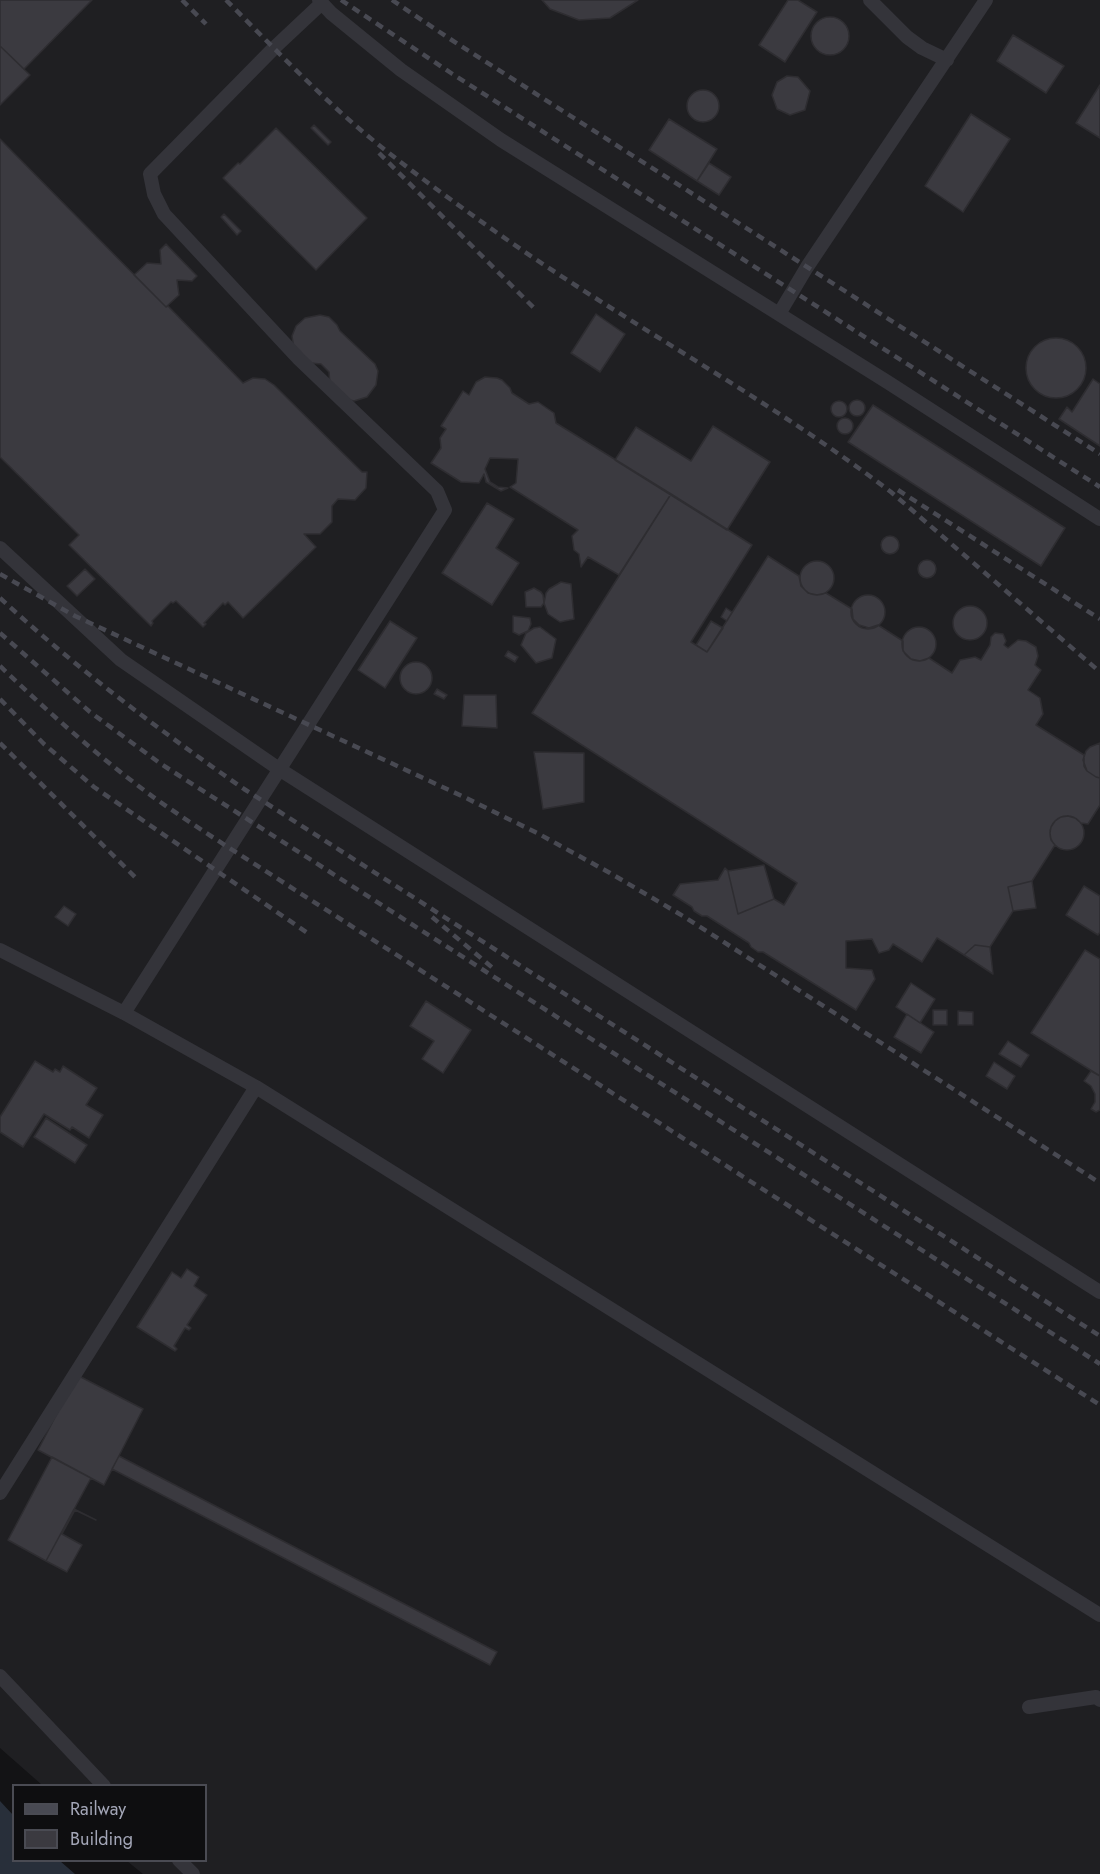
<!DOCTYPE html>
<html>
<head>
<meta charset="utf-8">
<style>
  body { margin:0 }
  #map { position:relative; width:1100px; height:1874px; overflow:hidden; background:#131315; font-family:Jost,sans-serif }
  canvas { display:block }
  .legend { position:absolute; left:12px; top:1784px; width:195px; height:78px; box-sizing:border-box; background:#0e0e10; border:2px solid #4a4b53; margin:0; padding:8px 10px; list-style:none; font-size:18px; color:#a3a6b7 }
  .legend li { display:flex; align-items:center; gap:12px; height:30px }
  .legend b { width:30px; border:2px solid #4a4b53 }
</style>
</head>
<body>
<div id="map">
<canvas width="1100" height="1874"></canvas>
<ul class="legend">
<li><b style="height:8px;background:#484952"></b>Railway</li>
<li><b style="height:16px;background:#3b3a40"></b>Building</li>
</ul>
</div>
<script>
const ctx = document.querySelector('canvas').getContext('2d');
ctx.lineJoin = 'round';
function paint(path, color) {
  ctx.fillStyle = color;
  ctx.fill(path, 'evenodd');
}
function stroke(path, color, width, dash) {
  ctx.strokeStyle = color;
  ctx.lineWidth = width;
  ctx.lineCap = dash ? 'butt' : 'round';
  ctx.setLineDash(dash || []);
  ctx.stroke(path);
}
const built = new Path2D(`
  M0,0H1100V1874H143L127,1861L206,1860V1786L42,1785L0,1748Z`);
const water = new Path2D(`
  M0,1801L13,1815L14,1860L60,1861L75,1874H0Z`);
const building = new Path2D(`
  M0,0H92L24,69L0,46Z
  M542,0H638L610,18L579,20L550,9Z
  M788,0H798L817,12L785,62L759,45Z
  M811 36a19 19 0 1 1 38 0a19 19 0 1 1-38 0Z
  M1013,35L1064,66L1046,93L997,61Z
  M0,46L30,75L0,105Z
  M787,76L798,77L810,91L805,110L790,115L777,109L772,95L777,82Z
  M1100,85V138L1076,123Z
  M687 106a16 16 0 1 1 32 0a16 16 0 1 1-32 0Z
  M971,114L1010,139L963,212L925,186Z
  M669,119L717,149L697,181L649,150Z
  M314,125L331,142L328,145L311,128Z
  M276,128L367,218L316,270L223,178L238,163L240,164Z
  M0,139L166,307L168,306L243,383L253,378L265,379L274,385L362,472H367L366,488L355,500L338,499L332,506V522L320,534H304L316,547L243,618L228,602L225,605L223,603L204,623L206,624L203,627L176,601L173,603L171,602L152,621L153,623L151,626L69,545L79,535L0,457Z
  M709,163L731,177L719,195L697,181Z
  M224,214L241,231L237,235L221,217Z
  M166,244L197,276L192,281L177,280L179,295L166,307L134,275L147,263L161,264L160,250Z
  M596,314L625,334L600,372L571,353Z
  M320,315L329,317L337,325L340,331L375,364L378,371L376,385L367,397L354,401L345,399L330,385L329,372L321,364L310,363L294,349L292,336L296,326L305,318Z
  M1026 368a30 30 0 1 1 60 0a30 30 0 1 1-60 0Z
  M485,377L497,378L502,380L510,388L512,393L529,404L538,402L554,413L556,423L671,494L619,575L588,557L581,567L579,554L574,550L572,536L578,530L510,487L516,483L518,459L490,458L485,469L490,482L498,487L508,488L501,491L486,482L484,474L479,483L461,482L431,463L441,448L440,438L446,429L441,426L463,391L469,395L476,382Z
  M1093,379L1100,384V446L1059,419L1067,407L1072,412Z
  M849 408a8 8 0 1 1 16 0a8 8 0 1 1-16 0Z
  M831 409a8 8 0 1 1 16 0a8 8 0 1 1-16 0Z
  M873,405L1065,528L1041,566L848,442Z
  M837 426a8 8 0 1 1 16 0a8 8 0 1 1-16 0Z
  M713,426L770,462L727,530L615,460L636,427L691,461Z
  M671,494L752,545L691,642L707,652L768,556L799,576L801,586L808,593L817,595L826,593L852,609L853,619L859,625L869,628L878,625L903,641V651L911,659L920,661L929,658L952,673L960,660L975,657L981,660L990,645L991,637L995,633L1003,634L1006,641L1004,645L1008,648L1018,640L1026,641L1036,647L1038,656L1035,665L1041,670L1028,690L1040,698L1043,714L1036,725L1084,755V766L1087,771L1096,777L1100,778V805L1088,824L1081,823L1075,818L1068,816L1061,817L1055,821L1051,827L1050,833L1051,840L1055,845L1032,881L1008,887L1013,911L990,947L975,945L964,955L937,938L922,962L893,944L889,950L879,953L872,939L846,941V968L872,970L875,979L856,1010L763,952H758L751,947L749,943L707,916H702L694,911L692,907L673,895L680,884L718,880L725,868L728,871L738,914L774,899L784,905L797,883L532,713Z
  M487,503L514,519L496,548L519,563L492,605L442,573Z
  M881 545a9 9 0 1 1 18 0a9 9 0 1 1-18 0Z
  M918 569a9 9 0 1 1 18 0a9 9 0 1 1-18 0Z
  M800 578a17 17 0 1 1 34 0a17 17 0 1 1-34 0Z
  M85,569L95,579L77,596L67,586Z
  M561,582L571,584L574,619L560,622L548,614L544,603L546,593L549,589Z
  M534,588L541,592L543,595L544,603L541,607H526L525,592Z
  M851 612a17 17 0 1 1 34 0a17 17 0 1 1-34 0Z
  M953 623a17 17 0 1 1 34 0a17 17 0 1 1-34 0Z
  M726,608L732,612L727,621L721,617Z
  M513,616L530,618L531,624L528,631L519,635L513,632Z
  M390,621L417,638L385,688L358,670Z
  M711,621L723,628L707,652L696,645Z
  M540,627L556,639L552,658L536,663L521,645L526,633L534,628Z
  M902 644a17 17 0 1 1 34 0a17 17 0 1 1-34 0Z
  M508,651L518,657L515,662L505,656Z
  M400 678a16 16 0 1 1 32 0a16 16 0 1 1-32 0Z
  M437,689L447,695L444,699L434,694Z
  M464,695H496L497,728L462,726Z
  M1100,743V778L1096,777L1087,771L1083,760L1086,751L1090,747Z
  M534,752L584,753V802L543,809Z
  M1050 833a17 17 0 1 1 34 0a17 17 0 1 1-34 0Z
  M764,865L774,899L738,914L728,871Z
  M1032,881L1036,908L1013,911L1008,887Z
  M1084,886L1100,896V932L1098,935L1066,915Z
  M64,906L76,914L68,926L55,917Z
  M975,945L990,947L993,974L964,955Z
  M1085,950L1100,959V1076L1031,1033Z
  M911,983L935,999L920,1023L896,1007Z
  M426,1001L471,1030L443,1073L422,1059L434,1041L410,1026Z
  M933,1010H947V1025H933Z
  M958,1011L973,1012V1025H958Z
  M907,1014L934,1032L921,1053L894,1037Z
  M1008,1041L1029,1055L1021,1067L999,1054Z
  M35,1061L53,1072L55,1069L60,1072L63,1066L97,1088L86,1105L103,1115L89,1138L72,1127L70,1130L44,1114L23,1147L0,1132V1117Z
  M994,1062L1015,1076L1007,1089L986,1076Z
  M1091,1071L1100,1076V1110L1096,1112L1091,1109L1095,1102V1094L1091,1086L1084,1081Z
  M46,1118L87,1145L75,1163L34,1137Z
  M187,1269L199,1277L194,1286L207,1295L187,1325L191,1328L189,1330L185,1328L174,1346L177,1349L175,1351L137,1327L172,1272L181,1278Z
  M77,1375L143,1409L104,1485L38,1450Z
  M119,1456L497,1652L490,1665L112,1469Z
  M52,1457L91,1478L46,1561L8,1540Z
  M74,1509L96,1520L75,1510L62,1534L82,1545L67,1572L46,1561Z`);
const lane = new Path2D(`
  M319,0L331,13L401,70L501,140L889,383L1100,519
  M870,0L907,37L922,48L947,60
  M779,314L807,267L986,0
  M0,548L121,660L279,769L1100,1292
  M0,950L124,1013L256,1087L1100,1615
  M124,1013L445,510L437,491L299,359L164,214L154,194L150,174L274,48L322,3
  M0,1493L256,1087
  M0,1676L104,1786
  M1029,1707L1096,1697L1100,1700
  M179,1860L193,1874`);
const rail = new Path2D(`
  M182,0L206,24
  M226,0C269,43 311,87 356,126C397,161 443,194 486,225C618,319 762,394 891,492L1100,672
  M341,0L451,73L1100,487
  M392,0L447,37L1100,454
  M379,153L534,308
  M898,490L1100,619
  M0,574L75,616L464,797L539,834L610,873L683,916L1100,1183
  M0,598C76,668 159,730 244,789L1100,1336
  M0,633L90,712L161,764L1100,1364
  M0,666C49,713 101,759 156,799C176,813 197,827 217,840L1100,1405
  M0,699L44,744L94,787L309,934
  M0,743L139,881
  M432,917L494,969`);
paint(built, '#1f1f22');
paint(water, '#282f3a');
paint(building, '#3b3a40');
stroke(building, '#2e2d31', 1.5);
stroke(lane, '#34343a', 14);
stroke(rail, '#484952', 4.5, [8, 6]);
</script>
</body>
</html>
